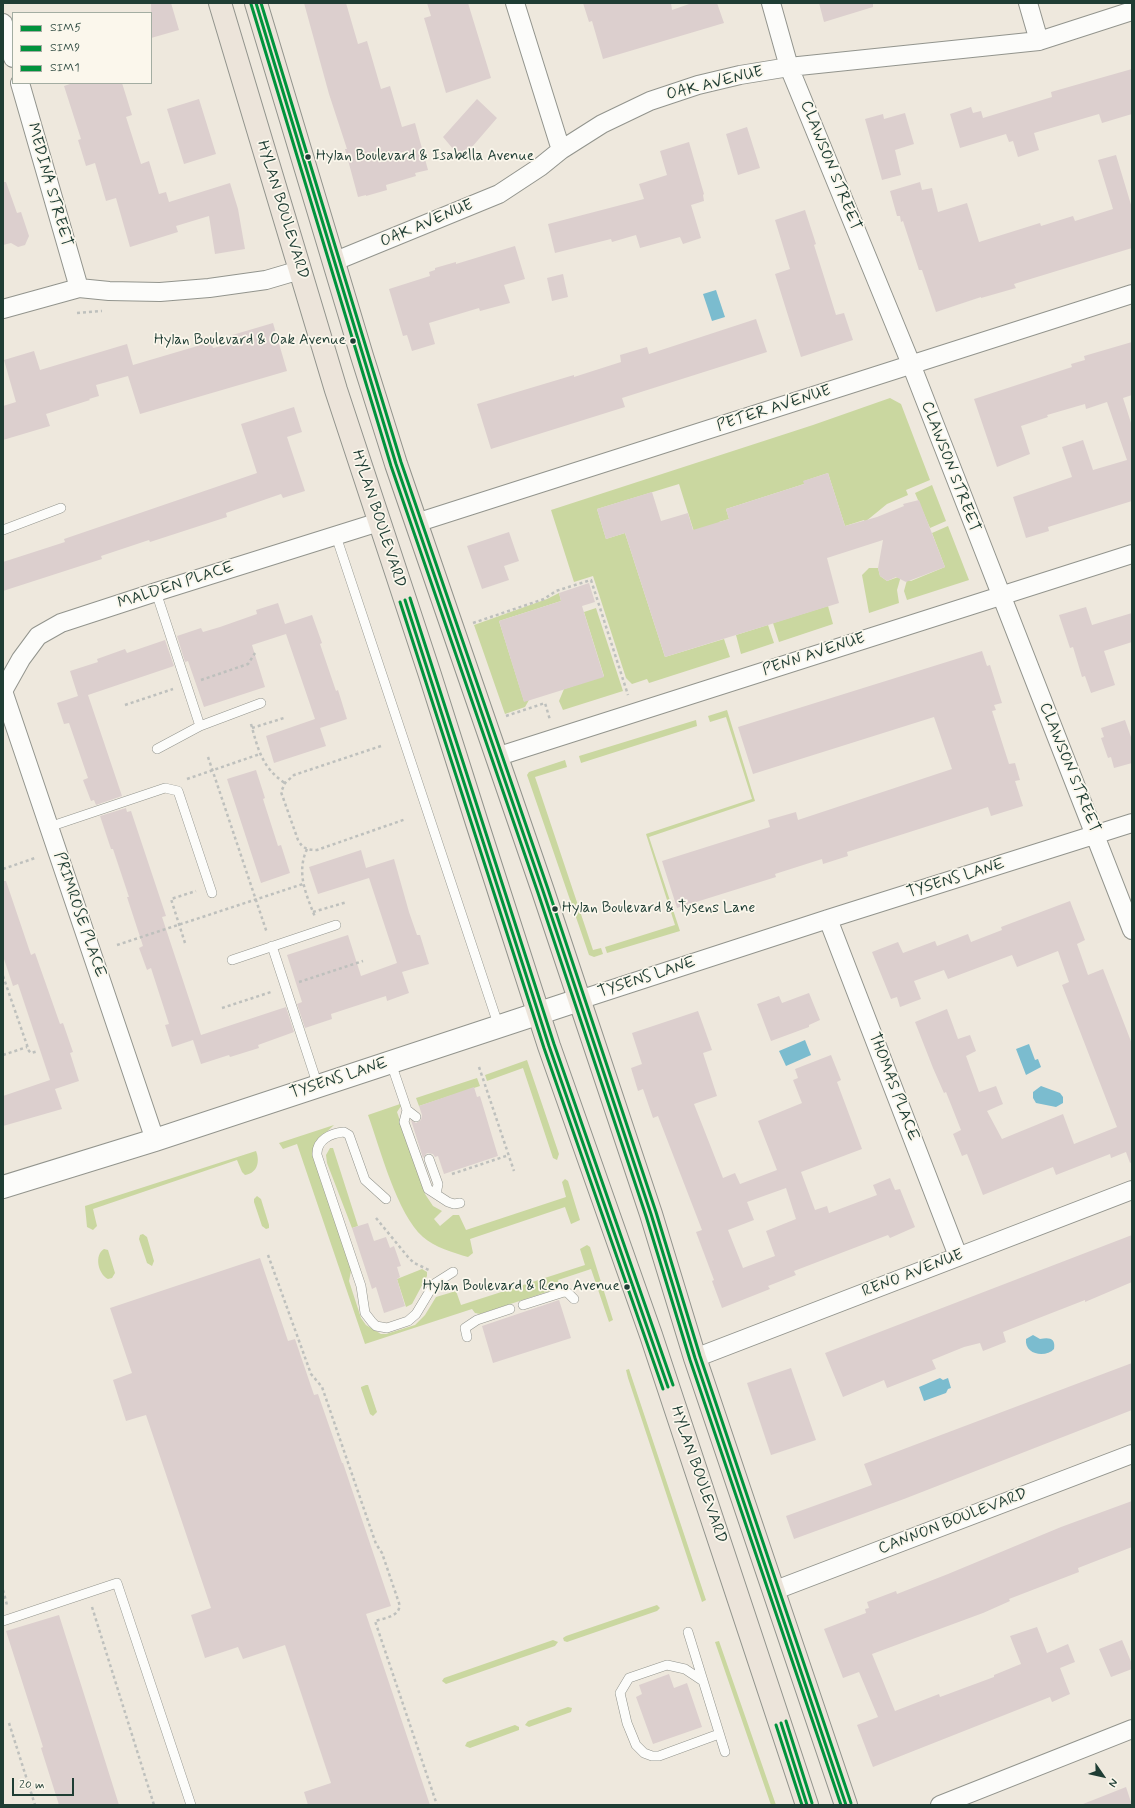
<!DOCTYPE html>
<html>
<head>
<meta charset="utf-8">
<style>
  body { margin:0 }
  #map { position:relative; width:1135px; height:1808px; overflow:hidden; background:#eee8dd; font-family:Mynerve,sans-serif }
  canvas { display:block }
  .frame { position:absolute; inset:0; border:4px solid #1f3d34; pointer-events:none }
  .legend { position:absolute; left:12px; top:12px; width:140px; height:72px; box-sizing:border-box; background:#fbf7ec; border:1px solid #a3ada2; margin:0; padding:5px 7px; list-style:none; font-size:12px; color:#1f3d34 }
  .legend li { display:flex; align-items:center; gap:8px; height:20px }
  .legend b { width:20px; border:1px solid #a3ada2 }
  .north { position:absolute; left:1083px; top:1756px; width:40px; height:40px; -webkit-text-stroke:3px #fbf7ec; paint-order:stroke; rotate:124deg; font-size:11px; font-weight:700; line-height:16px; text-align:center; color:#1f3d34 }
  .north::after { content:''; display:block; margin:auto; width:14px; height:18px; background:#1f3d34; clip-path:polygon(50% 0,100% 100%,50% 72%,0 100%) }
  .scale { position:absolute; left:12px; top:1778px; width:62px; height:18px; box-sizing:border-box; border:2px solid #1f3d34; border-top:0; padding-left:5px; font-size:12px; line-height:14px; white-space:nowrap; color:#1f3d34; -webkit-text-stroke:3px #fbf7ec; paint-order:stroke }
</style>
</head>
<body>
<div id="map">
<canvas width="1135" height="1808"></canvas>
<div class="frame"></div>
<ul class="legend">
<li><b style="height:5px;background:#00933c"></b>SIM5</li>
<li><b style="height:5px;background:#00933c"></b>SIM9</li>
<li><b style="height:5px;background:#00933c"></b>SIM1</li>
</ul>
<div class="north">N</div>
<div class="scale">20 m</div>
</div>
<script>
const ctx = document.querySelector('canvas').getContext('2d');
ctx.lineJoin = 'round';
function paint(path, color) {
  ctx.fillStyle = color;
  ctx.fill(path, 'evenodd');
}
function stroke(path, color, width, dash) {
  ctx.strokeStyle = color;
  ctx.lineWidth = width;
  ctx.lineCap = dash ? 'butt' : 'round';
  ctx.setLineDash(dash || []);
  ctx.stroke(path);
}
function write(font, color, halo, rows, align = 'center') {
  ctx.font = font + ' Mynerve,sans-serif';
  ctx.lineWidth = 3.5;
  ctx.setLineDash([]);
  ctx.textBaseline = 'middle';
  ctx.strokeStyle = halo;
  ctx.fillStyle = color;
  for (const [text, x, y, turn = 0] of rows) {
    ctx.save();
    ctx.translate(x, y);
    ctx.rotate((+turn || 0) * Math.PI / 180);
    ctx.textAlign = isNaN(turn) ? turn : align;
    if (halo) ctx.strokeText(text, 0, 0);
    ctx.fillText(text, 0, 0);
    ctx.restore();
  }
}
const green = new Path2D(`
  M890,398L901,404L930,480L906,490L908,495L887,504L865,522L864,520L845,526L828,473L804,481V484L726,509L729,519L719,522L707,573L679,484L597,509L606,539L625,533L665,657L724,639L730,657L649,683L647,679L632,684L626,678L593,576L574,582L551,510L813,425Z
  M932,485L946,521L930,528L915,493Z
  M948,526L969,580L907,600L904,591L907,580L911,581L945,567L932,533Z
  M869,568H878L880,576L887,581L901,576L897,590L899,603L869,613L862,575Z
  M559,593L561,601L499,621L524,701L529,700L525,707L505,714L474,625L547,599Z
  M828,606L833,624L779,642L773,623Z
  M596,608L623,691L563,710L559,701L564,689L604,676L584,612Z
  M768,625L774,643L741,654L736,635Z
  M727,710L755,801L649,837L680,931L607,953L605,947L675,925L646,834L752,799L726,717L710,722L708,716Z
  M696,720L697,726L581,763L579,756Z
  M565,760L567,767L535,777L593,950L601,948L603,954L594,957L589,955L527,775L529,772Z
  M527,1060L559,1154L557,1160L553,1158L523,1068L487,1081L485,1075Z
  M477,1078L480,1086L419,1106L416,1098Z
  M403,1103L397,1112L425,1194L433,1206L442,1211L434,1219L440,1226L453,1215H459L466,1230L566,1197L562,1182L565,1179L568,1181L580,1220L571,1224L565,1207L470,1239L473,1253L468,1257C454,1253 434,1247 423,1237C397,1214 380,1148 368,1115Z
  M334,1125L317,1141L313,1149L352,1266L349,1281L361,1318L366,1325L381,1334H386L415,1325L425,1315L436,1297L456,1291L461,1305L585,1265L580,1249L587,1245L590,1247L613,1320L609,1322L591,1269L558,1280L559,1284L556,1289L480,1314L475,1313L472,1309L365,1344L297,1144L283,1149L279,1143Z
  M330,1148H333L358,1226L352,1228L327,1163L326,1155Z
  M256,1151C260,1161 258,1173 245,1175L242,1172L237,1160L93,1209L97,1226L93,1230L87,1227L85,1206Z
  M257,1196L261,1199L269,1225V1228L266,1229L262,1226L254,1202V1199Z
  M143,1234L147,1237L154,1261L152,1266L147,1263L139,1239L140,1235Z
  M104,1249L108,1250L115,1273L112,1278L108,1279C98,1274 94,1255 104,1249Z
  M422,1269L427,1272V1276L412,1304L406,1307L397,1279Z
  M629,1369L706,1600L702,1602L628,1378L626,1370Z
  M366,1385H368L377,1412L373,1416L370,1414L361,1388V1387Z
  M657,1605L660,1608L657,1611L567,1642L564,1641L563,1638L566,1636Z
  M553,1640L558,1642L555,1646L446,1684L442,1681L444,1678Z
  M719,1641L776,1805H771L715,1642Z
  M568,1707L572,1708L571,1712L529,1727L525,1725L528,1721Z
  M515,1725L519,1727V1730L470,1748L465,1746L467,1742Z`);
const water = new Path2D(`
  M716,290L725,317L712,321L703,294Z
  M805,1040L811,1055L786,1066L779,1051Z
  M1029,1044L1035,1060L1038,1059L1041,1067L1026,1075L1016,1049Z
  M1041,1086L1060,1093L1063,1097V1103L1056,1107L1036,1103L1033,1098V1092Z
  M1033,1335L1040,1339C1049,1337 1056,1338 1054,1349C1046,1358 1024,1355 1026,1339Z
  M940,1378L943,1380L948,1378L951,1388L948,1389L946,1393L924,1401L919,1387Z`);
const building = new Path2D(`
  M151,3H171L179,30L151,38Z
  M304,3H346L358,44L367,41L381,89L390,86L402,127L415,123L428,170L415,173L416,176L386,185L387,190L366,196V195L358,197L345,149H347L329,94Z
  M427,3H468L491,78L446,93L424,18L431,16Z
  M583,3H671L672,10L692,3H717L724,23L603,59L592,21L589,22Z
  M819,3H873V7L824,22Z
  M1132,69V114L1102,123L1099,114L1034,133L1039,150L1018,157L1013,141L1009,142L1006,134L960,148L950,114L971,107L973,113L981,111L983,118L1052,97L1051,92Z
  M73,83H122L132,115L126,117L141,164L149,161L159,194L166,192L169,202L230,183L238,209L245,249L215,254L209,216L176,226L178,232L130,247L116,198L106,201L95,163L86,166L78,140L81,139L64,86Z
  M199,99L216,154L184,164L167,109Z
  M477,99L497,118L472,147L471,146L459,156L443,137Z
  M905,113L914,144L895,150L901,175L882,180L865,119L883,114L884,119Z
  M747,127L760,168L738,175L726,134Z
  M689,142L704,194L703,195L704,201L691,205L701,238L683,244L680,237L640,248L636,235L612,242L611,239L555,253L548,224L644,199L639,184L667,175L660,151Z
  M1116,155L1132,208V248L1014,284L1016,288L981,298V297L936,312L922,270H919L903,221L901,222L900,216H897L890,191L920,182L922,190L932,188L938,212L967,203L979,242L1040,223L1041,226L1073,216L1075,221L1113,209L1098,160Z
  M3,182H6L17,213L21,212L29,236L25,245L18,247L11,243L3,245Z
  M805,210L816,244L814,245L836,315L844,313L853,340L801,357L775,274L790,269L775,220Z
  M515,246L525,279L504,285L510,303L480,311L479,308L429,323L435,344L412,351L407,335L403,336L389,289L430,276L429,272L435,270V268L456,262V264Z
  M563,274L568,297L552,301L547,278Z
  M756,319L767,352L622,398L625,407L491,449L477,404L574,375V377L621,362L620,355L647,347L649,354Z
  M273,323L287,371L140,414L128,376L96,385L99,396L89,399L90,400L46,414L50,426L3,440V406L16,402L4,360L34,351L40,370L127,344L133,365L211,342L213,348L230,344L229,336Z
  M1132,342V395L1123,398L1132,426V501L1048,527L1049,531L1026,538L1013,497L1072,477L1062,447L1083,440L1093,470L1127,460L1107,402L1086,409L1085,404L1047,415L1048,417L1021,426L1030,454L997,467L974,399L1072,367L1071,364L1085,360L1084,356Z
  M294,407L302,432L287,437L305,491L283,498L281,494L226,513L227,517L150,542L149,540L101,556L102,559L3,591V562L65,542L64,539L257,473L241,424Z
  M828,473L845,526L877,517L904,506L903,504L919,500L945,567L906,582L896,577L887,581L880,576L878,568L883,540L827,558L839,603L665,657L625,533L606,539L597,509L652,492L661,521L688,513L693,530L729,519L726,509L804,484L803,481Z
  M509,532L519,561L504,566L509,580L482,589L467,546Z
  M589,583L595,602L582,606L604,677L524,702L499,621L561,601L559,593Z
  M278,603L285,624L312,615L322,643L320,644L336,691L338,690L347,719L320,728L326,746L274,763L266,736L315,719L286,634L252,645L265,687L204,707L188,661L185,662L177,636L201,628L203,632L220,627L257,614L256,610Z
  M1086,607L1092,625L1132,613V642L1104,651L1115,685L1091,693L1085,676L1082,677L1073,647L1070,648L1059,615Z
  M165,640L174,666L88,695L122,796L96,805L94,800L91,801L83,780L88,778L69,723L64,724L57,703L78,696L70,671L98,662L97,659L125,649L127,653Z
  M982,651L987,666L990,665L1002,703L994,705L996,710L992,711L1009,764L1015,763L1020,780L1015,781L1023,806L991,816L988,807L847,852L848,856L823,864L822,859L775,874L776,877L677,908L662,861L770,827L768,820L796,812L798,820L952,769L934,717L753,774L738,727Z
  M1125,720L1132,740V763L1114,768L1111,757L1108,758L1101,738L1104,737L1101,728Z
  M256,770L265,798L263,799L278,846L281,845L290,873L261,883L227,779Z
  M126,808L127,812L131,811L166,916L162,917L201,1035L286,1007L294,1032L258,1045L259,1048L230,1057L229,1055L201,1064L193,1040L172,1047L165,1025L169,1024L151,968L147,970L139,948L143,946L127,897H129L113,849H111L100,816Z
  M361,850L366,868L394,859L409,912L417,935H420L429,964L402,972L409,993L387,1001L386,996L331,1014L332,1019L305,1028L297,1004L302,1002L287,955L348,935L361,976L397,963L369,878L318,894L309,867Z
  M3,881H6L31,955L35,953L60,1024L63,1023L73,1052L70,1053L79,1081L55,1089L62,1109L3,1126V1096L50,1080L18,984L13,986L3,956Z
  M1070,901L1085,940L1077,944L1088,975L1103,969L1132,1044V1162L1130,1163L1126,1152L1111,1158L1110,1154L1056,1175L1053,1167L983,1195L967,1154L962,1156L953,1134L961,1130L946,1092L944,1093L933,1068L915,1022L947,1009L958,1039L970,1035L976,1051L966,1056L979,1092L996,1086L1003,1104L987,1111L1002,1139L1063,1114L1074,1144L1117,1127L1062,985L1069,982L1058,951L1017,967L1012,955L948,979L944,970L914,981L921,999L900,1007L897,997L891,999L872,952L898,942L903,953L935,941L937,946L968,934L971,942L1002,930L1001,927Z
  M809,993L820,1020L809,1025V1027L771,1041L757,1004L779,996L782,1003Z
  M698,1011L712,1050L703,1053L717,1096L694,1104L723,1178L735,1173L740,1184L777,1170L758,1121L802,1103L793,1080L798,1078L795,1069L831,1055L841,1080L837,1082L862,1149L801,1172L815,1210L827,1206L829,1213L877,1195L873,1185L890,1178L895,1190L900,1189L915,1227L890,1238L888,1235L794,1271L796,1275L768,1286L770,1289L722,1308L712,1281L714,1280L696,1232L702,1230L658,1116L653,1118L643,1089L638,1091L631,1068L642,1064L632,1033ZM786,1188L796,1219L766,1231L775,1256L743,1268L728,1230L754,1220L747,1202Z
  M474,1087L477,1097L480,1096L498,1156L444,1174L438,1156L435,1157L433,1154L427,1153L423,1158L411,1120L416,1123L421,1120L422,1115L419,1106Z
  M368,1223L374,1241L386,1237L390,1248L394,1246L401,1266L397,1267L400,1277L397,1279L405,1306L384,1313L376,1287L372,1289L352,1228Z
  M1132,1235V1282L1085,1302V1300L1003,1332L1006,1342L983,1351L980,1343L964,1347L932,1360L936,1369L887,1388L884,1380L843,1397L825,1353Z
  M260,1258L288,1341L295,1339L314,1395L318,1394L342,1463H343L391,1606L366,1614L430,1805H308L304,1792L331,1783L285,1645L243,1659L238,1647L205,1658L191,1615L211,1608L146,1415L126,1421L113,1380L132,1373L110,1308Z
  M559,1300L571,1338L493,1363L482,1326Z
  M1132,1363V1410L904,1499L794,1539L786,1516L872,1485L864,1464Z
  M791,1368L816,1440L771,1455L747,1383Z
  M1132,1501V1547L1078,1568L1079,1572L1009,1599L1010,1601L983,1613L872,1654L895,1711L939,1694L940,1697L994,1677V1675L1021,1664L1010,1636L1037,1627L1047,1653L1068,1644L1075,1662L1060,1668L1070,1694L1052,1702L1050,1697L873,1767L857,1725L878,1717L859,1672L843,1678L824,1629L866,1613L865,1609L869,1608L867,1602L896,1591L897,1594L948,1574L1061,1527Z
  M59,1615L119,1805H59L41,1748L43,1747L6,1631Z
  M1122,1640L1132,1664V1669L1111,1677L1099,1649Z
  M669,1674L674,1688L687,1683L702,1727L653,1744L636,1697L642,1694L639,1685Z
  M1126,1787L1132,1805H1083V1804Z`);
const path = new Path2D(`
  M77,313L102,311
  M473,623L544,599L556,591L591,580L628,695
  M201,680L248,664L255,653
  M125,705L173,689
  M506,716L545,703L550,720
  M251,724C258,749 262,768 285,783
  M252,728L284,718
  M381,746L294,775L285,783L281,792L298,840C303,849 308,850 317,850L406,819
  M208,757L267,933
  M187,779L260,754
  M307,849C296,873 306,894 315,917
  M3,869L35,858
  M313,912L347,902
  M185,943L171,899L196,891
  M117,945L303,884
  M3,976L29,1051L31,1053L38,1051
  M299,982L363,961
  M222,1008L271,992
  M3,1055L27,1047
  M479,1067L514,1171
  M452,1174L509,1155
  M376,1218L408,1257L414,1263L429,1270
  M268,1255L311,1374L322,1387L376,1544L382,1553L399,1603C402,1616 385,1618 375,1621L437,1805
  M3,1590L7,1605
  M92,1607L154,1805
  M9,1723L35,1805`);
const service = new Path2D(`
  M3,530L61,508
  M336,536L499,1027
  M156,592L200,726
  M157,749L200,726L261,703
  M49,827L165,788L178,791L212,893
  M272,946L318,1086
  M232,960L336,925
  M391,1063L407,1110L416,1117
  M407,1110L404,1122L428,1189L448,1202L454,1204L460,1203
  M429,1159L438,1184L436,1194
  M386,1199L365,1180L349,1135L344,1132C331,1133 316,1140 317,1155L361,1286L365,1313L372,1322L376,1326L387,1328L408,1321L416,1314L434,1284L453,1272
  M523,1305L564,1292L568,1293L574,1299
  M467,1337L465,1328L477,1320L510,1309
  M3,1621L117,1583L191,1805
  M688,1632L725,1752
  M703,1681L685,1669L667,1665L629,1678L620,1693L627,1723L636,1745L644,1753L652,1756H659L719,1734`);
const minor = new Path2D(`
  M515,3L561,150
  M771,3L789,67L911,364L1132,930
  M1028,3L1039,41
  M3,23L13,58
  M20,83L79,288
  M333,262L499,194L540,167L561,150L602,124L650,101L698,85L740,75L789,67L1039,41L1132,11
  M3,309L79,288L109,291L160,292L209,288L266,280L300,270
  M416,523L1132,294
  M3,691L155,1140
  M3,691L21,659L38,636L61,623L156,592L379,522
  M496,757L1132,554
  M828,919L958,1256
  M579,1000L828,919L1132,823
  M695,1358L1132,1190
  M773,1591L1132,1454
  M940,1805L1132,1729`);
const tertiary = new Path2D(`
  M3,1187L155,1140L579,1000`);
const primary = new Path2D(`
  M220,3L336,390L430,675L477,823L549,1046L651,1335L807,1805
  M256,3L362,356L396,464L543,891L651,1214L695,1358L846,1805`);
const bus1 = new Path2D(`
  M256,3L396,464L543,891L651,1214L695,1358L846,1805
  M405,600L549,1046L668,1387
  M781,1723L807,1805`);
const bus2 = new Path2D(`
  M251,4L391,466L538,893L646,1216L690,1360L841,1805
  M400,602L544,1048L663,1389
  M776,1725L802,1805`);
const bus3 = new Path2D(`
  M261,3L401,462L548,889L656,1212L700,1356L851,1803
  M410,598L554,1044L673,1385
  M786,1721L812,1803`);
const markers = [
  [308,157,3.5,"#1f3d34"],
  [353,341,3.5,"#1f3d34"],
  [555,909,3.5,"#1f3d34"],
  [627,1287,3.5,"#1f3d34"]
];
const busNames = [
  ["Hylan Boulevard & Isabella Avenue",316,157],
  ["Hylan Boulevard & Oak Avenue",346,341,"right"],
  ["Hylan Boulevard & Tysens Lane",562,909],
  ["Hylan Boulevard & Reno Avenue",620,1287,"right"]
];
const streetNames = [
  ["OAK AVENUE",715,84,-14],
  ["CLAWSON STREET",830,166,68],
  ["MEDINA STREET",49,185,74],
  ["HYLAN BOULEVARD",282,210,73],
  ["OAK AVENUE",427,224,-23],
  ["PETER AVENUE",774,409,-18],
  ["CLAWSON STREET",950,467,69],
  ["HYLAN BOULEVARD",378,519,72],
  ["MALDEN PLACE",176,586,-18],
  ["PENN AVENUE",814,655,-18],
  ["CLAWSON STREET",1069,768,68],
  ["TYSENS LANE",956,879,-17],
  ["PRIMROSE PLACE",79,915,71],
  ["TYSENS LANE",647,978,-18],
  ["TYSENS LANE",339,1079,-18],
  ["THOMAS PLACE",893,1087,69],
  ["RENO AVENUE",913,1274,-21],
  ["HYLAN BOULEVARD",698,1475,71],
  ["CANNON BOULEVARD",953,1522,-21]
];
paint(green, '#cad7a0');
paint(water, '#7bbccf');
paint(building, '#dccfce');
stroke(service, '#92948d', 10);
stroke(minor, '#92948d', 20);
stroke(tertiary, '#92948d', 24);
stroke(primary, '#92948d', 24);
stroke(path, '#bec0bd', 2.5, [3, 3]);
stroke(service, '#fcfcfa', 9);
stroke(minor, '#fcfcfa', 18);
stroke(tertiary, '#fcfcfa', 22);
stroke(primary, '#ece4da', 22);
stroke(bus1, '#00933c', 3);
stroke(bus2, '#00933c', 3);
stroke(bus3, '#00933c', 3);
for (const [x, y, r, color] of markers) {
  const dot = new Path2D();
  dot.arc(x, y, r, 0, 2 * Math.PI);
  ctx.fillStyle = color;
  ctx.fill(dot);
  stroke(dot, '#fbf7ec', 1.5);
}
write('15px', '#1f3d34', '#fbf7ec', busNames, 'left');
write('16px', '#1f3d34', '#fbf7ec', streetNames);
</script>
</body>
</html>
